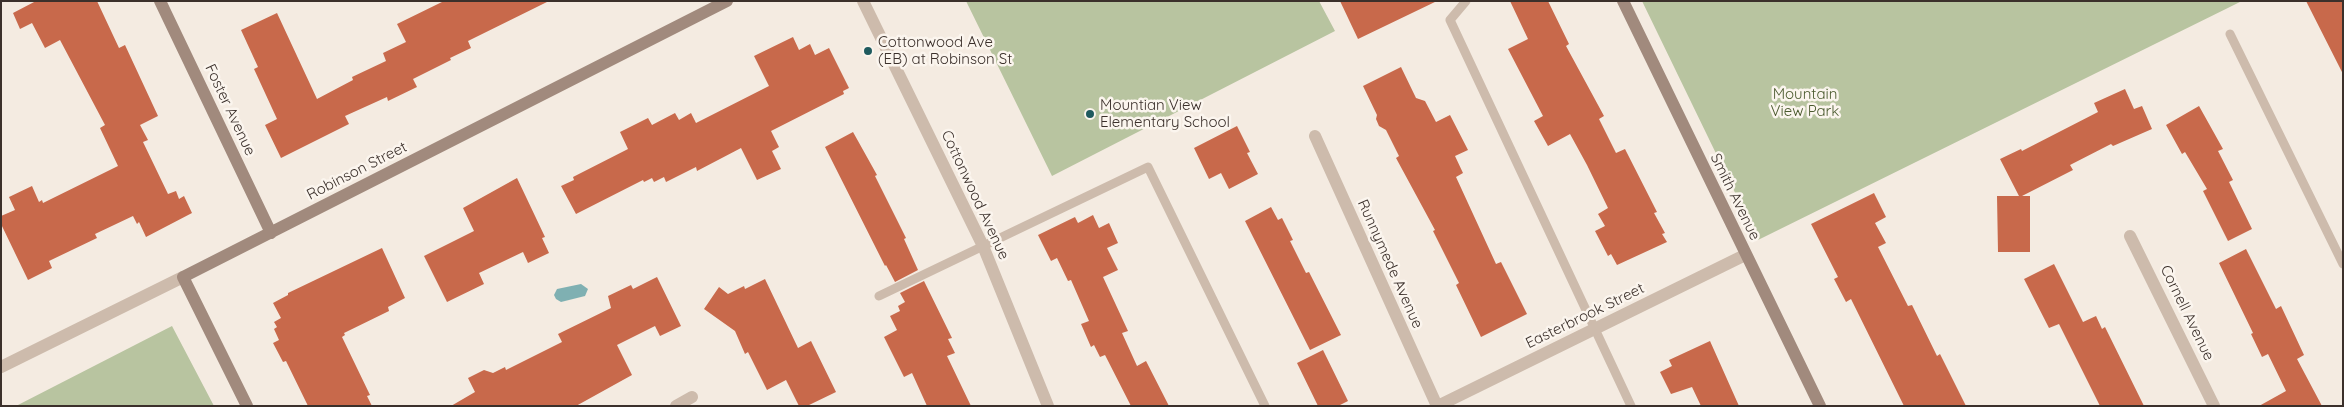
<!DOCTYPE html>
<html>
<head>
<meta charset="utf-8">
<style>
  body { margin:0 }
  #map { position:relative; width:2344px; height:407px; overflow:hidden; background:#f4ebe1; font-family:Quicksand,sans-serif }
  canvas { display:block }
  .frame { position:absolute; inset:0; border:2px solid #3b302b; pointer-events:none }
</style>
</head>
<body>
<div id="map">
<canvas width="2344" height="407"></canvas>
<div class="frame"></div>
</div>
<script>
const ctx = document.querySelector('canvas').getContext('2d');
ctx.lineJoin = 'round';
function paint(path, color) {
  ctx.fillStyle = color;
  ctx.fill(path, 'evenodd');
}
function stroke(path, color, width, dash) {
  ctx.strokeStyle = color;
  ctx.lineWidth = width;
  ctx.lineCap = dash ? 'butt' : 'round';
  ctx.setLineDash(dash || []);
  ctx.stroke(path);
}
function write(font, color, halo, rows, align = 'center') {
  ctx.font = font + ' Quicksand,sans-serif';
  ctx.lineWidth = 5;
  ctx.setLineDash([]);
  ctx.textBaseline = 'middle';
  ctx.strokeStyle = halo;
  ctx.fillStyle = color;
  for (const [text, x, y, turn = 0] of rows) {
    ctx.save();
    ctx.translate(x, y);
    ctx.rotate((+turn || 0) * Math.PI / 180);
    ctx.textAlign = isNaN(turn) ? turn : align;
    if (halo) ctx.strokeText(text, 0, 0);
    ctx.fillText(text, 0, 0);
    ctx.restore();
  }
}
const green = new Path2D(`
  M966,1H1319L1335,31L1052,176Z
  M1642,1H2242L1758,240Z
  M172,326L214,406H16Z`);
const water = new Path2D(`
  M581,284L588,289L585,296L561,302L556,299L554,295L557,289Z`);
const building = new Path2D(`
  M36,1H97L119,48L125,45L158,116L140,125L148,140L143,142L168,194L176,191L179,199L184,196L192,213L146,237L139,222L137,224L133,216L95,234L97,238L49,261L52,268L28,280L1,224V216L15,210L9,197L32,186L39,202L42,200L43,203L118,166L100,128L105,125L60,40L45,48L32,23L20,29L13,13Z
  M444,1H549L468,41L471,48L450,58L451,60L413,79L417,87L388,101L387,97L345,116L349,124L281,158L265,125L277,119L254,69L258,67L241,30L277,13L317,99L353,80L352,77L386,61L383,53L406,42L397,24Z
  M1340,1H1437L1358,39Z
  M1510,1H1548L1569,44L1566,46L1604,116L1599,119L1616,153L1625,149L1657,212L1654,213L1665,233L1662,234L1667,242L1617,265L1611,254L1608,256L1595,231L1605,226L1598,214L1608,208L1587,165L1570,134L1548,146L1534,121L1543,116L1508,49L1528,39Z
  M2306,1H2343V74Z
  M793,37L799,50L810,44L815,55L829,48L849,88L843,91L844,94L771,131L779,147L772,151L781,169L757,180L741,148L697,171L696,167L666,182L664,177L654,182L652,178L644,182L643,180L576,214L561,186L574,180L573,177L628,149L620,132L648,118L652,125L675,113L679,120L691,113L696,123L769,86L754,56Z
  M1401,67L1416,98L1425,101L1436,122L1450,115L1468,150L1455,156L1463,173L1456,177L1496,264L1501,262L1527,314L1481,337L1456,285L1459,283L1433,231L1435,230L1396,158L1399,156L1386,130L1379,126L1376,119L1377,115L1363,86Z
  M2125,89L2134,109L2142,106L2152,129L2113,146L2111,144L2070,165L2073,170L2022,196H2030V252H1998L1997,196H2019L2000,159L2021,149L2022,151L2098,112L2094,103Z
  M2199,106L2223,149L2218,151L2233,180L2229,182L2252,229L2228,241L2203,191L2207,189L2185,152L2182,154L2166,125Z
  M1237,126L1250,152L1247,153L1258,174L1229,189L1221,173L1209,179L1194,148Z
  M853,132L877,175L875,176L906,238L904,239L918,270L895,282L886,265L885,266L825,147Z
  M517,178L545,237L542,238L549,253L528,263L523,252L479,273L484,284L447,302L424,256L474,231L463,208Z
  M1874,193L1886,217L1875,223L1886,243L1878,247L1908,306L1912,305L1937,356L1940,354L1966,406H1904L1851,299L1846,302L1834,279L1838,277L1811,224Z
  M1271,207L1278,220L1282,218L1293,240L1290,241L1306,273L1309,272L1341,335L1310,350L1245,221Z
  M1093,215L1099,228L1109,223L1118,243L1107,248L1118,270L1103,277L1128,331L1122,333L1137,366L1146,361L1169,406H1131L1105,355L1100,357L1094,345L1091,347L1081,324L1089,321L1071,280L1068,281L1057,258L1051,261L1038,235L1075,217L1078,223Z
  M382,248L405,298L388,307L389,311L344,333L345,335L342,337L370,395L367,396L372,406H308L286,361L283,362L273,343L279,340L274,329L277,327L274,322L281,318L273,303L288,295V293Z
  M2246,249L2276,309L2281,306L2304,355L2297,359L2322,406H2259L2286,391L2268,354L2262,357L2251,334L2253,333L2219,263Z
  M2054,264L2083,322L2096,316L2102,329L2105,327L2144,406H2100L2059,324L2049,328L2024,279Z
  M657,277L681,326L660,336L655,326L617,345L632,375L576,406H451L475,392L468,378L484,370L493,373L505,367L506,370L562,342L558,334L611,308L608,296L631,285L633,289Z
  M765,279L798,348L811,341L836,392L807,406H799L786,380L767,390L748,352L745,354L735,331L704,309L719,287L728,294L744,286L745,289Z
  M924,281L952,338L948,339L955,353L947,356L971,406H927L912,373L904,377L884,337L897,330L890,316L900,311L898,306L905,302L900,293Z
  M1710,341L1739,406H1701L1692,387L1671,394L1660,372L1672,366L1669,360Z
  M1323,350L1348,401L1338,406H1318L1297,363Z`);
const lane = new Path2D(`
  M1466,1L1450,20L1631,406
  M2230,34L2343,264
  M879,296L1148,167L1265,406`);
const street = new Path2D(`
  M863,1L983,246L1048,406
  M1315,136L1437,406
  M2130,236L2214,406
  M1,367L183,277
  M676,406L692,397
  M1438,406L1745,255`);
const secondary = new Path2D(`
  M160,1L271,233
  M1623,1L1820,406
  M247,406L183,277L727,1`);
const markers = [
  [868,51,5,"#1f5a5e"],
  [1090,114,5,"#1f5a5e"]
];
const poiNames = [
  ["Cottonwood Ave",878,42],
  ["(EB) at Robinson St",878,59],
  ["Mountian View",1100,105],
  ["Elementary School",1100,122]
];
const parkNames = [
  ["Mountain",1805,94],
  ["View Park",1805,111]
];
const streetNames = [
  ["Foster Avenue",230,110,65],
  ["Robinson Street",357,171,-27],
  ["Cottonwood Avenue",975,195,65],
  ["Smith Avenue",1735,197,64],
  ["Runnymede Avenue",1390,264,66],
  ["Cornell Avenue",2187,313,64],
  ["Easterbrook Street",1585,316,-26]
];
paint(green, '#b8c4a0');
paint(water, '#7fb0b2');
paint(building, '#c8694b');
stroke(lane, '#cdbbac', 9);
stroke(street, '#cdbbac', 12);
stroke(secondary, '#a18a7d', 12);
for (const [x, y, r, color] of markers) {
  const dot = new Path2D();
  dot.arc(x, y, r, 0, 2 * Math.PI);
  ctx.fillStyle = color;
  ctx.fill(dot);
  stroke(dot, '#fbf5ee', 2);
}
write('15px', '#3b302b', '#fbf5ee', poiNames, 'left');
write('15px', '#4a5a2e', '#fbf5ee', parkNames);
write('15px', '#3b302b', '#fbf5ee', streetNames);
</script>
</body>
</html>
